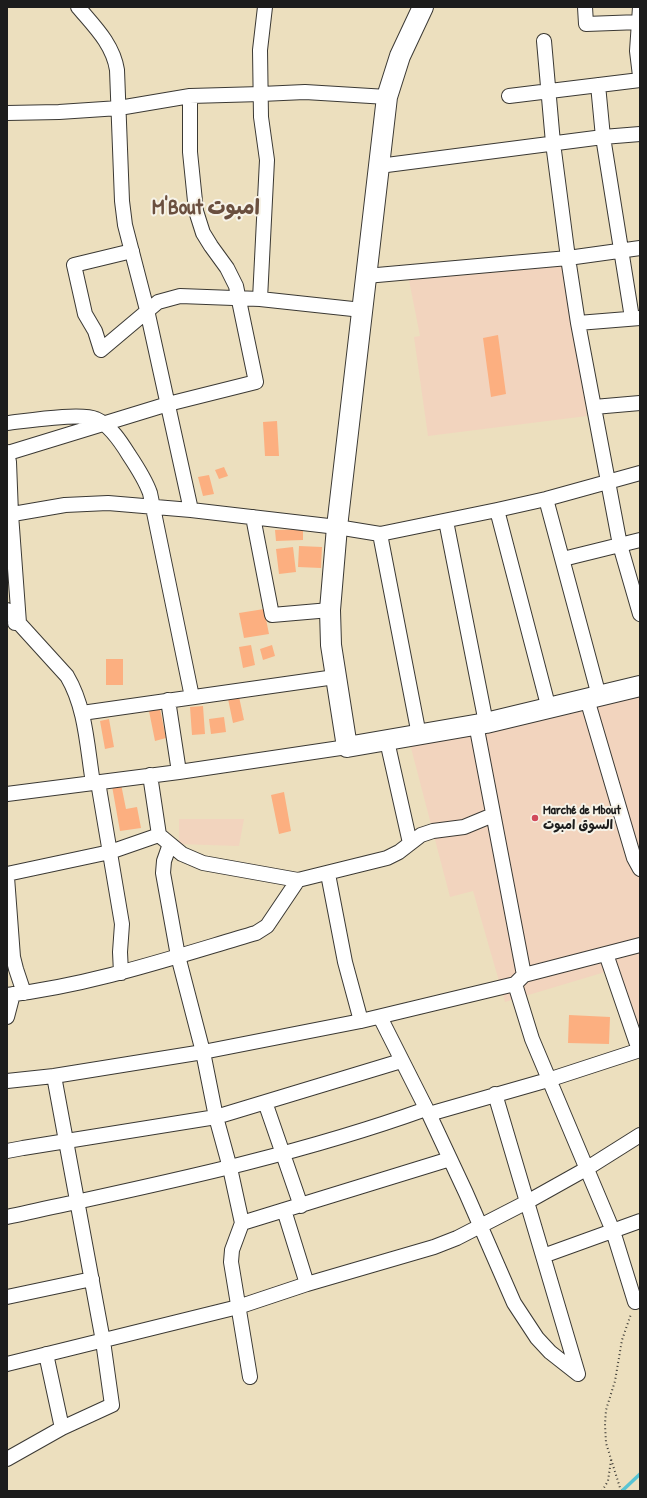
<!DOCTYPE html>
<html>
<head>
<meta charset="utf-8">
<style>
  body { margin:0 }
  #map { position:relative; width:647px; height:1498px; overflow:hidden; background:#ecdfbe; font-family:"Patrick Hand",sans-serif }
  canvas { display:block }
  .frame { position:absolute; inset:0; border:8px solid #1c1c1c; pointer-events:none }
</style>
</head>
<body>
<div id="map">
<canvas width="647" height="1498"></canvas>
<div class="frame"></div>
</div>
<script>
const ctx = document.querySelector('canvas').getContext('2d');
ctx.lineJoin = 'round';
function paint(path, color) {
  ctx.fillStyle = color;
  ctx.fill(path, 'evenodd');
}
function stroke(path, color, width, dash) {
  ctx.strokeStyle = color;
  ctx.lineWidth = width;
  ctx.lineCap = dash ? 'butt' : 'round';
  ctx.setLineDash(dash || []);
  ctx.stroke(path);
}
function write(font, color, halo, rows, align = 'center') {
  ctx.font = font + ' "Patrick Hand","Playpen Sans Arabic",sans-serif';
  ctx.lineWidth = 4;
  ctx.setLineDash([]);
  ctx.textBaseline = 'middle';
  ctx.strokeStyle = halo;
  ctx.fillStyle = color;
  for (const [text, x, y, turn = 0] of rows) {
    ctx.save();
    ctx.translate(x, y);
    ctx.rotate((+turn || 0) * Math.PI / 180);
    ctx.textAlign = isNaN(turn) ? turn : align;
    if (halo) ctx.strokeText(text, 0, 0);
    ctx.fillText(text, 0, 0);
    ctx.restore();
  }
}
const built = new Path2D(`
  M564,266L587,416L428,436L414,337L420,336L409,280Z
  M640,691V1040L615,969L505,1002L473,891L450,897L410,744Z
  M179,819H244L239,846L179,844Z`);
const stream = new Path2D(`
  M622,1491L640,1474`);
const building = new Path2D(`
  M498,335L506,394L491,397L483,338Z
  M277,421L279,456H265L263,422Z
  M224,467L228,476L219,479L215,470Z
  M209,475L214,494L203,496L198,477Z
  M303,529V540L276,541L275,530Z
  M299,546L322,547L321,568L298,567Z
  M293,547L296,572L279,574L276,549Z
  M264,609L269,634L244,638L239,613Z
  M251,645L255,665L243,668L239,647Z
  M272,645L275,656L263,660L260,649Z
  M106,659H123V685H106Z
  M238,692L244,720L233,723L227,694Z
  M203,706L205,734L192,735L190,707Z
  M160,709L166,738L155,741L149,711Z
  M224,717L226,732L211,734L209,719Z
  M109,719L114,747L105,749L100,721Z
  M121,784L126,809L137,807L141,828L120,831L112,786Z
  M284,792L291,831L279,834L271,795Z
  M569,1015L610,1017L609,1044L568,1043Z`);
const path = new Path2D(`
  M602,1491L608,1481L611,1460
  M621,1491L606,1443L605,1424L606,1410L615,1381L622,1340L631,1314`);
const street = new Path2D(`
  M78,7C94,26 113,44 117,70L122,201L125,225L147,310L191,510
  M585,7L586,24L640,22
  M640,7L637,51L640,76
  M544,41L553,143L568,258L578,323L620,545L640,614
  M598,85L603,137L632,318
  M509,96L640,80
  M7,113L59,112L119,108L190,96L261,94L305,92L387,97
  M379,166L603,137L640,134
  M132,251L74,265L83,305L85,314L95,331L101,350L158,302L180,296L260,299L362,310
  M366,276L568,258L640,248
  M260,299L267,160L261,117L260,50L265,7
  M578,323L640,318
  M594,407L640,403
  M7,423C26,421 81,412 96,419C110,425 121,442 129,455C137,467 145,479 150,493L192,697
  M7,452L9,462L11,514L19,623H15
  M8,453L168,404L256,382L236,286L227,268L211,246L203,233L196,211L190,152V96
  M546,499L599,696
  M497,510L549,709
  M7,515L65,505L108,503L191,510L337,527L380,534L497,510L546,499L640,473
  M253,517L272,615L330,610
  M446,521L486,723
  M380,534L419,735
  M563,559L640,540
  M7,610L67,676C86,708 87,747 93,783
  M587,699L634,858L640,869
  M168,700L179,772
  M82,713L335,677
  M476,724L524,975
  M387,741L410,843
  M150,775L159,835L182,854L203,863L298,880L387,858L399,852L421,835L433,831L464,827L493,815
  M98,782L122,924L120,952L121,973
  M7,794L179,772L347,747
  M170,844L164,861L163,873L178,956L203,1052L216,1117L230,1168L242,1223L232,1250L231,1262L250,1377
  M7,874L110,852L159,835
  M328,874L345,962L361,1021
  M7,877L13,957L16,969L24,993
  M606,954L639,1050
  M515,984L532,1039L613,1231L635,1302L640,1300
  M7,995C92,985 174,957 256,933L267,926L298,880
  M7,1017L13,994
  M380,1017L429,1114L466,1193L514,1303L537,1338L550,1352L578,1374
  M7,1081L54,1076L203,1052L361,1021L515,984L524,975L640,945
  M495,1094L578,1374
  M265,1102L301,1206
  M429,1114L548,1080L640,1050
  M7,1151L23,1148L216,1117L401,1061
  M284,1210L307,1284
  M7,1217C148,1186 290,1158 426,1109
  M242,1223L450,1159
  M543,1256L640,1221
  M7,1297L92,1279
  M46,1354L62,1428
  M7,1364L238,1307L307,1284L434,1247L457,1238L527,1202L586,1169L640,1135
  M7,1459L62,1428L112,1405L103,1341L54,1076`);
const secondary = new Path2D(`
  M423,7L400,56L387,97L337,527L330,610L331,645L347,747L486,723L640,686`);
const markers = [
  [535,818,4,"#d1495b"]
];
const poiNames = [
  ["Marché de Mbout",543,811],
  ["السوق امبوت",543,826]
];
const townNames = [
  ["M'Bout امبوت",206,208]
];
paint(built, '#f2d4be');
stroke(stream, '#59c4d3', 3.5);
paint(building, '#fcaf80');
stroke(street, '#3b3934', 16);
stroke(secondary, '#3b3934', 22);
stroke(path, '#3b3934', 2, [1, 3]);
stroke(street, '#fff', 14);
stroke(secondary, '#fff', 20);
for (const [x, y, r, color] of markers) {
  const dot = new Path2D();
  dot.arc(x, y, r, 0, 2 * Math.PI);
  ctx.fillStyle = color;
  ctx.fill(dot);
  stroke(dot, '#f7f3e8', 1.5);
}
write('bold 13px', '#1c1c1c', '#f7f3e8', poiNames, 'left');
write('bold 21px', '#6a4f3f', '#f7f3e8', townNames);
</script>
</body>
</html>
